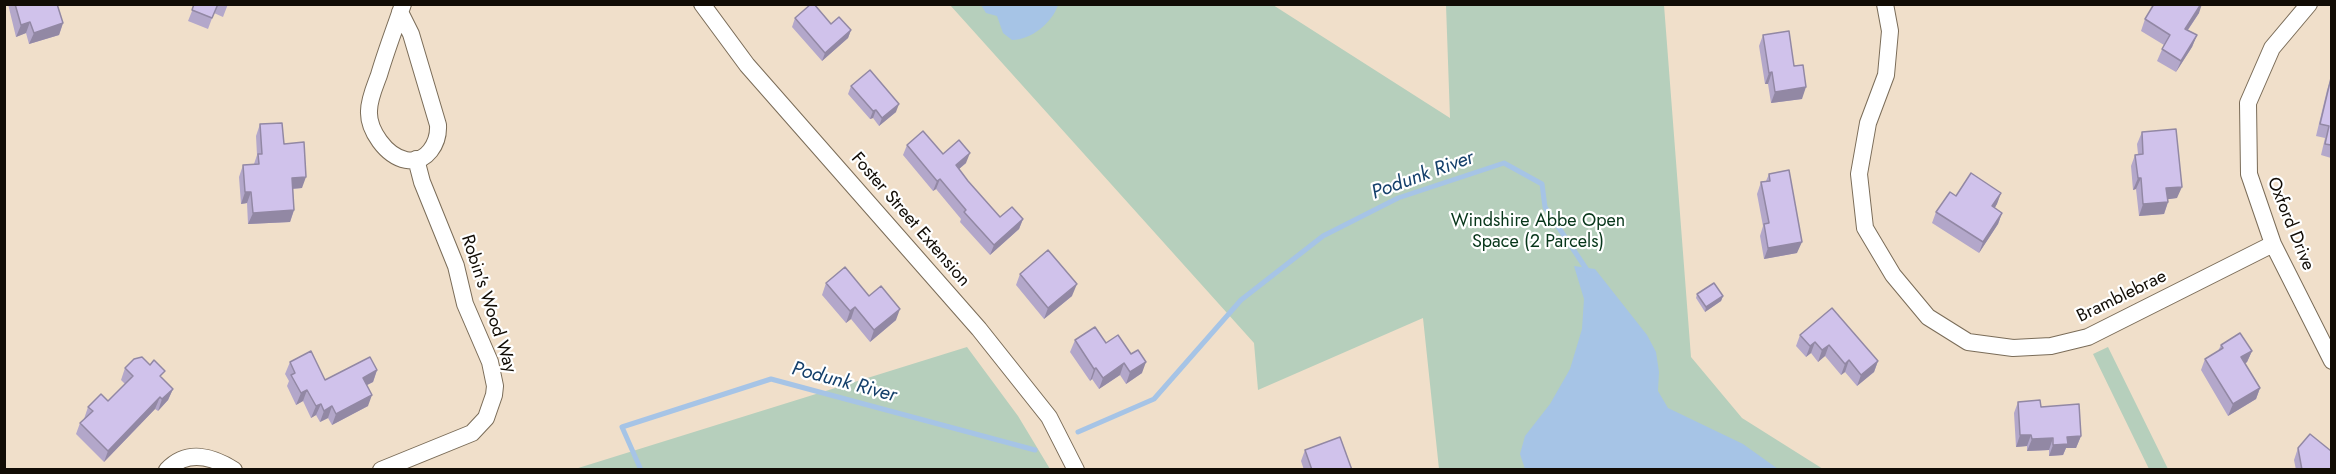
<!DOCTYPE html>
<html>
<head>
<meta charset="utf-8">
<style>
  body { margin:0 }
  #map { position:relative; width:2336px; height:474px; overflow:hidden; background:#f0dfca; font-family:Jost,sans-serif }
  canvas { display:block }
  .frame { position:absolute; inset:0; border:6px solid #110c05; pointer-events:none }
</style>
</head>
<body>
<div id="map">
<canvas width="2336" height="474"></canvas>
<div class="frame"></div>
</div>
<script>
const ctx = document.querySelector('canvas').getContext('2d');
ctx.lineJoin = 'round';
function paint(path, color) {
  ctx.fillStyle = color;
  ctx.fill(path, 'evenodd');
}
function stroke(path, color, width, dash) {
  ctx.strokeStyle = color;
  ctx.lineWidth = width;
  ctx.lineCap = dash ? 'butt' : 'round';
  ctx.setLineDash(dash || []);
  ctx.stroke(path);
}
function write(font, color, halo, rows, align = 'center') {
  ctx.font = font + ' Jost,sans-serif';
  ctx.lineWidth = 4.5;
  ctx.setLineDash([]);
  ctx.textBaseline = 'middle';
  ctx.strokeStyle = halo;
  ctx.fillStyle = color;
  for (const [text, x, y, turn = 0] of rows) {
    ctx.save();
    ctx.translate(x, y);
    ctx.rotate((+turn || 0) * Math.PI / 180);
    ctx.textAlign = isNaN(turn) ? turn : align;
    if (halo) ctx.strokeText(text, 0, 0);
    ctx.fillText(text, 0, 0);
    ctx.restore();
  }
}
const green = new Path2D(`
  M950,5H1273L1450,118L1446,5H1664L1691,357L1742,418L1823,469H1439L1423,318L1258,390L1254,343Z
  M967,347L1018,416L1050,469H575Z
  M2108,347L2168,469H2149L2093,354Z`);
const water = new Path2D(`
  M981,5H1058C1052,23 1031,40 1012,40L1003,33L997,16L986,13Z
  M1574,266L1595,269L1647,335L1656,352L1659,372L1658,391L1668,408L1743,444L1778,469H1525L1520,454L1525,436L1550,404L1570,369L1582,329L1584,299Z`);
const stream = new Path2D(`
  M1078,432L1154,399L1241,300L1323,236L1398,198L1504,163L1542,184L1545,207L1589,273
  M641,470L622,427L771,379L1035,450`);
const minor = new Path2D(`
  M702,4L747,65L979,329L1049,417L1076,470
  M1885,4L1890,31L1886,75L1868,123L1859,174L1865,228L1893,275L1928,317L1968,342L2013,348L2051,346L2088,337L2273,244
  M2309,4L2272,48L2248,103L2249,174L2273,244L2332,361
  M400,12L411,34L438,125C439,143 427,164 406,160C386,156 368,130 369,111C369,99 375,86 379,75C386,51 395,28 403,4
  M167,470C187,449 212,456 234,470
  M381,470L472,433L486,418L494,395L495,386L490,362L465,304L456,266L422,182L416,159`);
const wall = new Path2D(`
  M8,4H57L63,23L59,35L29,44L26,33L16,37Z
  M191,4H228L223,17L214,13L208,29L188,21L194,6Z
  M2199,13L2188,30L2197,35L2192,47L2176,72L2157,61L2164,45L2141,31L2145,19Z
  M795,18L831,24L851,30L848,38L822,61L792,27Z
  M1763,35L1794,66L1802,99L1771,103L1768,84H1765L1759,46Z
  M2331,78V158L2321,155L2325,138L2316,136L2327,90Z
  M851,86L896,112L879,126L873,118L870,119L848,94Z
  M260,124L284,144L302,188L293,189L294,210L290,222L248,224L247,203L241,204L239,177L243,165L254,164L257,155L256,136Z
  M2142,132L2177,198L2168,199V202L2164,214L2139,216L2136,189L2133,190L2131,166L2135,155L2138,154L2137,144Z
  M907,145L966,163L959,169L968,181L1000,217L1023,219L1019,229L990,255L960,222L961,219L936,189L933,191L903,155Z
  M1769,174L1797,253L1764,259L1760,236L1763,226L1757,194L1761,182L1766,181Z
  M2001,193L1995,208L2002,213L1998,224L1979,253L1932,223L1936,212L1956,196Z
  M1020,274L1072,296L1044,319L1016,285Z
  M826,283L869,296L896,320L870,342L851,319L846,323L822,295Z
  M1697,294L1723,296L1721,301L1705,312L1696,298Z
  M1800,335L1878,361L1874,372L1857,386L1845,372L1841,375L1825,356L1818,362L1811,353L1806,357L1796,346Z
  M1075,340L1106,343L1142,373L1126,384L1120,375L1099,389L1092,379L1090,381L1070,352Z
  M2221,345L2252,351L2247,362L2245,364L2260,388L2256,399L2228,416L2201,370L2205,359L2218,351Z
  M290,362L325,380L377,370L373,382L367,385L368,406L332,425L328,418L320,422L316,415L311,418L303,401L296,405L287,386L289,381L285,374Z
  M125,368L162,378L173,389L168,400L158,411L155,409L104,462L76,434L80,423L84,419L88,407L108,401L125,384L121,380Z
  M2018,402L2041,407L2081,436L2076,448H2066L2063,455L2049,456V450L2027,451V446L2016,447L2014,413Z
  M2298,448L2331,470H2296L2294,460Z
  M1305,450L1352,470H1304L1301,461Z`);
const shadedWall = new Path2D(`
  M2201,4H2202L2199,13L2181,40L2185,29Z
  M30,22L26,33L16,37L21,25Z
  M63,23L59,35L29,44L34,33Z
  M851,30L848,38L822,61L825,53Z
  M2197,35L2192,47L2176,72L2181,61Z
  M1772,72L1768,84H1765L1769,73Z
  M1806,87L1802,99L1771,103L1775,92Z
  M899,104L896,112L879,126L882,118Z
  M876,110L873,118L870,119L873,111Z
  M970,153L966,163L952,175L956,165Z
  M306,177L302,188L288,189L292,178Z
  M2138,178H2141L2136,189L2133,190Z
  M940,179L936,189L933,191L937,181Z
  M2182,187L2177,198L2162,200L2166,188Z
  M245,192H251L247,203L241,204Z
  M2001,193L1997,204L1988,218L1992,206Z
  M2168,202L2164,214L2139,216L2143,204Z
  M294,210L290,222L248,224L253,213Z
  M2002,213L1998,224L1979,253L1983,242Z
  M1023,219L1019,229L990,255L994,245Z
  M1802,242L1797,253L1764,259L1768,248Z
  M1077,284L1072,296L1044,319L1048,308Z
  M1723,296L1721,301L1705,312L1706,307Z
  M855,307L851,319L846,323L850,311Z
  M900,309L896,320L870,342L874,330Z
  M1815,342L1811,353L1806,357L1810,346Z
  M1829,345L1825,356L1818,362L1822,350Z
  M2252,351L2247,362L2237,369L2241,357Z
  M1849,360L1845,372L1841,375L1845,364Z
  M1878,361L1874,372L1857,386L1861,375Z
  M1146,362L1142,373L1126,384L1130,372Z
  M1124,363L1120,375L1099,389L1103,378Z
  M1096,368L1092,379L1090,381L1094,369Z
  M377,370L373,382L359,389L363,378Z
  M2260,388L2256,399L2228,416L2233,404Z
  M173,389L168,400L158,411L162,399Z
  M307,390L303,401L296,405L301,393Z
  M372,395L368,406L332,425L336,414Z
  M160,397L155,409L104,462L108,451Z
  M321,404L316,415L311,418L316,406Z
  M332,406L328,418L320,422L324,411Z
  M2020,435H2031L2027,446L2016,447Z
  M2081,436L2076,448H2066L2063,455L2049,456L2053,445L2067,437Z
  M2053,438L2049,450L2027,451L2032,439Z`);
const building = new Path2D(`
  M15,4H57L63,23L34,33L30,22L21,25Z
  M194,4H218L212,18L192,10Z
  M811,4H814L831,24L839,17L851,30L825,53L795,18Z
  M2154,4H2201L2185,29L2197,35L2181,61L2162,49L2170,35L2145,19Z
  M1789,31L1794,66L1803,65L1806,87L1775,92L1772,72L1769,73L1763,35Z
  M870,70L899,104L882,118L876,110L873,111L851,86Z
  M2331,78V145L2325,144L2329,126L2320,124Z
  M282,123L284,144L304,142L306,177L292,178L294,210L253,213L251,192H245L243,165L259,164L258,154H262L260,124Z
  M2176,129L2182,187L2166,188L2168,202L2143,204L2141,178H2138L2135,155L2143,154L2142,132Z
  M923,131L943,154L959,140L970,153L956,165L968,181L1000,217L1012,207L1023,219L994,245L964,212L966,210L940,179L937,181L907,145Z
  M1789,170L1802,242L1768,248L1764,224L1769,223L1761,182L1770,181L1769,174Z
  M1971,173L2001,193L1992,206L2002,213L1983,242L1936,212L1950,192L1956,196Z
  M1048,250L1077,284L1048,308L1020,274Z
  M845,267L869,296L881,286L900,309L874,330L855,307L850,311L826,283Z
  M1714,283L1723,296L1706,307L1697,294Z
  M1832,308L1878,361L1861,375L1849,360L1845,364L1829,345L1822,350L1815,342L1810,346L1800,335Z
  M1095,327L1106,343L1118,335L1131,354L1138,350L1146,362L1130,372L1124,363L1103,378L1096,368L1094,369L1075,340Z
  M2240,333L2252,351L2241,357L2260,388L2233,404L2205,359L2223,348L2221,345Z
  M311,351L325,380L370,357L377,370L363,378L372,395L336,414L332,406L324,411L321,404L316,406L307,390L301,393L291,375L295,373L290,362Z
  M142,357L150,365L154,360L165,371L160,376L173,389L162,399L160,397L108,451L80,423L93,411L88,407L101,394L108,401L133,376L125,368L134,359Z
  M2040,400L2041,407L2079,404L2081,436L2067,437L2068,444L2053,445V438L2032,439L2031,435H2020L2018,402Z
  M2310,434L2331,451V470H2302L2298,448Z
  M1340,437L1352,470H1312L1305,450Z`);
const streetNames = [
  ["Foster Street Extension",910,220,49],
  ["Oxford Drive",2290,224,68],
  ["Bramblebrae",2122,297,-26],
  ["Robin's Wood Way",488,304,72]
];
const parkNames = [
  ["Windshire Abbe Open",1538,222],
  ["Space (2 Parcels)",1538,243]
];
const waterNames = [
  ["Podunk River",1423,176,-20],
  ["Podunk River",844,383,15]
];
paint(green, '#b6cfbc');
paint(water, '#a6c4e6');
stroke(stream, '#a6c4e6', 5);
stroke(minor, '#7a6c58', 18);
stroke(minor, '#fff', 16);
paint(wall, '#b3a7ca');
paint(shadedWall, '#9288a4');
paint(building, '#d0c2eb');
stroke(building, '#9288a4', 1.5);
write('18px', '#110c05', '#fff', streetNames);
write('18px', '#07361a', '#fff', parkNames);
write('italic 20px', '#15406b', '#fff', waterNames);
</script>
</body>
</html>
